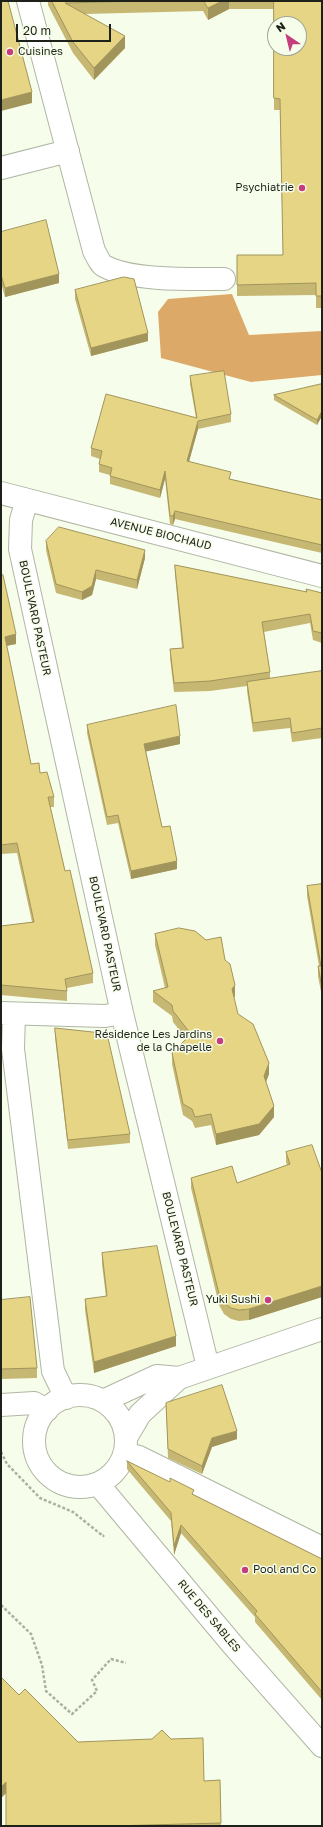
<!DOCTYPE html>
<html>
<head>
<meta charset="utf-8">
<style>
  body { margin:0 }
  #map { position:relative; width:323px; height:1827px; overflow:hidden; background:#f6fdea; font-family:"Golos Text",sans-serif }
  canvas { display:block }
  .frame { position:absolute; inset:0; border:2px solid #1e211a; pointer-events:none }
  .north { position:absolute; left:267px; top:16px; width:40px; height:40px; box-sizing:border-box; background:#f6fdea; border:1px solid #a0a597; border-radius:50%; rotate:325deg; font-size:11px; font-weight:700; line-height:16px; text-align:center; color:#1e211a }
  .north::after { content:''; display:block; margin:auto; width:14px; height:18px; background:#c43e7e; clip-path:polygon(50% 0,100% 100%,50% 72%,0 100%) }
  .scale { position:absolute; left:16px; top:24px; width:95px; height:18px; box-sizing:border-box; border:2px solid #1e211a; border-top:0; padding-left:5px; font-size:12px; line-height:14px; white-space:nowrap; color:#1e211a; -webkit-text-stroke:3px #f6fdea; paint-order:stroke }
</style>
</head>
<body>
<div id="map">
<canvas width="323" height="1827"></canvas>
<div class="frame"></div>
<div class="north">N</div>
<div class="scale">20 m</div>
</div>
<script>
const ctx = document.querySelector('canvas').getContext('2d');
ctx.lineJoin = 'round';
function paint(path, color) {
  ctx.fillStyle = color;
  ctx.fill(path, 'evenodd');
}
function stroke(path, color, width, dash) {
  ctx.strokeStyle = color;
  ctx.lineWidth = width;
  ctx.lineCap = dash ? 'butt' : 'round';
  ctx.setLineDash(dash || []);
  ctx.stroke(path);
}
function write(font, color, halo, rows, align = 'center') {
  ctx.font = font + ' "Golos Text",sans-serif';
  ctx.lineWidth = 3;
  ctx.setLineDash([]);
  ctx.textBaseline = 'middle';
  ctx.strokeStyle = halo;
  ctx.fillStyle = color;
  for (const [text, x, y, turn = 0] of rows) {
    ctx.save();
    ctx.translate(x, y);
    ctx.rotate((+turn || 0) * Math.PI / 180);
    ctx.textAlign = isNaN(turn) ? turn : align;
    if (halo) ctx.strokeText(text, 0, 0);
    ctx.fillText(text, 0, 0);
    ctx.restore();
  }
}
const forest = new Path2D(`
  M232,294L249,335L322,331V375L251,382L161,358L158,312L168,299Z`);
const path = new Path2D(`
  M1,1452L7,1464L40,1498L73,1512L103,1536L104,1535
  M1,1605L31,1634L42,1665L46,1691L72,1714L97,1691L92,1680L111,1659L126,1663`);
const minor = new Path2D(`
  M28,1L94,251C97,256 100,264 104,266C131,281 193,279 224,279
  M1,168L68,151
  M1,493L322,576
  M27,500L21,520L20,549L122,1013L208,1367
  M1,1013L105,1016L122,1013
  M14,1014L13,1049L53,1371L66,1398
  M34 1441a46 46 0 1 1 92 0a46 46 0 1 1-92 0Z
  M103,1401L157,1376L179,1378
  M1,1405L34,1403L47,1410
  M126,1438L140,1414L179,1378L322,1329
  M125,1453L139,1457L322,1548
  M98,1484L232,1644L322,1746`);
const wall = new Path2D(`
  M48,1H322V308H316V295L237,296V255H283L280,110H274V9H229L208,20L203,11L85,14L125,48L94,80L73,53L48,5Z
  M1,232L59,283L5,297L1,283Z
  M75,290L148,341L91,356L75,299Z
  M190,376L231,414V422L198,429L189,461L231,479L322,500V553L175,519L173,525L170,524L165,479L160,498L110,484V475L99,472V464L100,459L91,456V448L196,418L190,384Z
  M322,384V416L317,425L274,400V395Z
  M46,541L145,558L137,589L96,579L92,595L82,600L56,593L46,550Z
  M175,565L306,592V589L322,593V643L313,640L310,623L264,632L270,672V679L322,671V738L292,742L290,728L253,732L247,691V686L210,691L174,692L170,658V649L182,648L175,574Z
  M1,576L16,644L7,646L31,764L40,773L54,797V807H50L65,871L93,973V983L67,988V1001L1,995V926L32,922L17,853L1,854Z
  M87,725L180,744L146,751L162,827L177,869L131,879L118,823L107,825L87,733Z
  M322,884V997L318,976V966H319L307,896V886Z
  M155,934L225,960L235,996L234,998L238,1014L269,1074L266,1082L274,1117L259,1135L216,1145L211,1125L195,1128L192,1121L183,1115L172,1064V1053L186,1039L173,1022L172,1016L153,1002V991L165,988L155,945Z
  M55,1028L130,1134V1143L68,1149L55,1037Z
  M286,1152L322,1173V1297L249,1320L239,1321L231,1319L224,1314L219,1305L191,1188V1178L237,1183L287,1165L286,1162Z
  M102,1253L176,1346L94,1373L85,1310V1299L106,1297L102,1264Z
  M1,1300L37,1368V1378L1,1379Z
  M166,1403L237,1439L212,1447L202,1474L168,1458Z
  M127,1461L322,1559V1700L255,1622V1617L181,1533L174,1555L171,1521L127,1469Z
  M19,1695L78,1742L204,1781L220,1780L221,1826H6V1793L1,1798Z`);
const shadedWall = new Path2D(`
  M222,1H229V9L208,20V8Z
  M125,36V48L94,80V68Z
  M32,92V103L1,111V100Z
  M59,274V283L5,297V288Z
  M148,333V341L91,356V348Z
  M322,411V416L317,425V420Z
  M198,421V429L187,469V461Z
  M165,471V479L160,498V490Z
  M175,511V519L173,525V516Z
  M145,550V558L137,589V580Z
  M96,570V579L92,595L82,600V592Z
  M16,634V644L5,646V637Z
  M180,736V744L144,752V744Z
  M177,861V869L131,879V871Z
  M235,985V996L232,1000V989Z
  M269,1063V1074L264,1087V1076Z
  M274,1106V1117L259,1135L216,1145V1134Z
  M322,1286V1297L249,1320V1309Z
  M176,1336V1346L94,1373V1362Z
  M237,1431V1439L212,1447L202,1474V1466L212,1438Z
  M181,1525V1533L174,1555V1546Z
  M6,1782V1793L1,1798V1787Z`);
const building = new Path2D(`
  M1,1H8L32,92L1,100Z
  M52,1H140L65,3L125,36L94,68L73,42Z
  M204,1H222L208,8Z
  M274,1H322V296H316V283L237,285V255H283L280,99L274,98ZM275,24H299V48H275Z
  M46,220L59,274L5,288L1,275V232Z
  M124,277L134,279L148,333L91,348L75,290Z
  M224,371L231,414L198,421L187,461L231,472L229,479L322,500V545L175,511L173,516H170L165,471L160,490L110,476L112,468L99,464L102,451L91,448L106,394L197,418L190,376Z
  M322,384V411L317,420L274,395Z
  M59,527L145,550L137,580L96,570L92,586L82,592L56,584L46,541Z
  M175,565L307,592L306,589L322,593V633L313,631L310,614L262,622L270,672L210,681L174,683L170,649L183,648Z
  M3,575L16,634L5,637L31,764L39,763L40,773L47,772L54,797H48L65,871L70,870L93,973L65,979L67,991L1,985V926L34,922L17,843L1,845V576Z
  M322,671V728L292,733L290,718L253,723L247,682Z
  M176,705L180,736L144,744L162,827L170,826L177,861L131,871L118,815L107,817L87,725Z
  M322,884V987L318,966H321L307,886Z
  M179,928L195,931L206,940L221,937L225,960L230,964L235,985L232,989L238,1014L253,1024L269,1063L264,1076L274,1106L259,1124L216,1134L211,1114L195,1117L192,1109L183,1104L172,1053L191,1034L173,1011L172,1005L153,991L168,987L155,934Z
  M55,1028L102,1033L108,1038L130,1134L68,1140Z
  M312,1145L322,1173V1286L249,1309L239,1310L231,1308L224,1303L219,1294L191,1178L232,1166L237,1183L290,1164L286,1152Z
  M157,1246L176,1336L94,1362L85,1299L107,1296L102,1253Z
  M30,1297L37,1368L1,1369V1300Z
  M222,1385L237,1431L212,1438L202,1466L168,1449L166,1403Z
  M127,1461L170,1482V1478L194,1490L192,1494L322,1559V1692L255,1614L257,1611L181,1525L174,1546L171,1513Z
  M1,1677L19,1695L25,1689L78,1742L152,1739L162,1730L171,1739L203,1738L204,1781L220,1780L221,1823L111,1826H6V1782L1,1787Z`);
const markers = [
  [10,52,4,"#c43e7e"],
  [302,188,4,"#c43e7e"],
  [220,1041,4,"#c43e7e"],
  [268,1300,4,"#c43e7e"],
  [245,1570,4,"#c43e7e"]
];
const poiNames = [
  ["Cuisines",18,52,"left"],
  ["Psychiatrie",294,188],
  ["Résidence Les Jardins",212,1035],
  ["de la Chapelle",212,1048],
  ["Yuki Sushi",260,1300],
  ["Pool and Co",253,1570,"left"]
];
const streetNames = [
  ["AVENUE BIOCHAUD",161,534,14],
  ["BOULEVARD PASTEUR",35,618,78],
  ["BOULEVARD PASTEUR",105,934,78],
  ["BOULEVARD PASTEUR",180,1249,76],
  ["RUE DES SABLES",209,1616,50]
];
paint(forest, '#dda968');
stroke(minor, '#b0b6a4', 24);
stroke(path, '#abb0a2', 2.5, [3, 2]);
stroke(minor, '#fff', 22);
paint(wall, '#c6b772');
paint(shadedWall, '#a1955c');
paint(building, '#e6d584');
stroke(building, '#a1955c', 1);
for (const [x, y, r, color] of markers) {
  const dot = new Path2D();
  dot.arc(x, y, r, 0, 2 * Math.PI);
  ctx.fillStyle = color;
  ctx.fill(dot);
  stroke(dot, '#f6fdea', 1.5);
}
write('11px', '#1e211a', '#f6fdea', poiNames, 'right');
write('11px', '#1e211a', '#f6fdea', streetNames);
</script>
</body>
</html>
